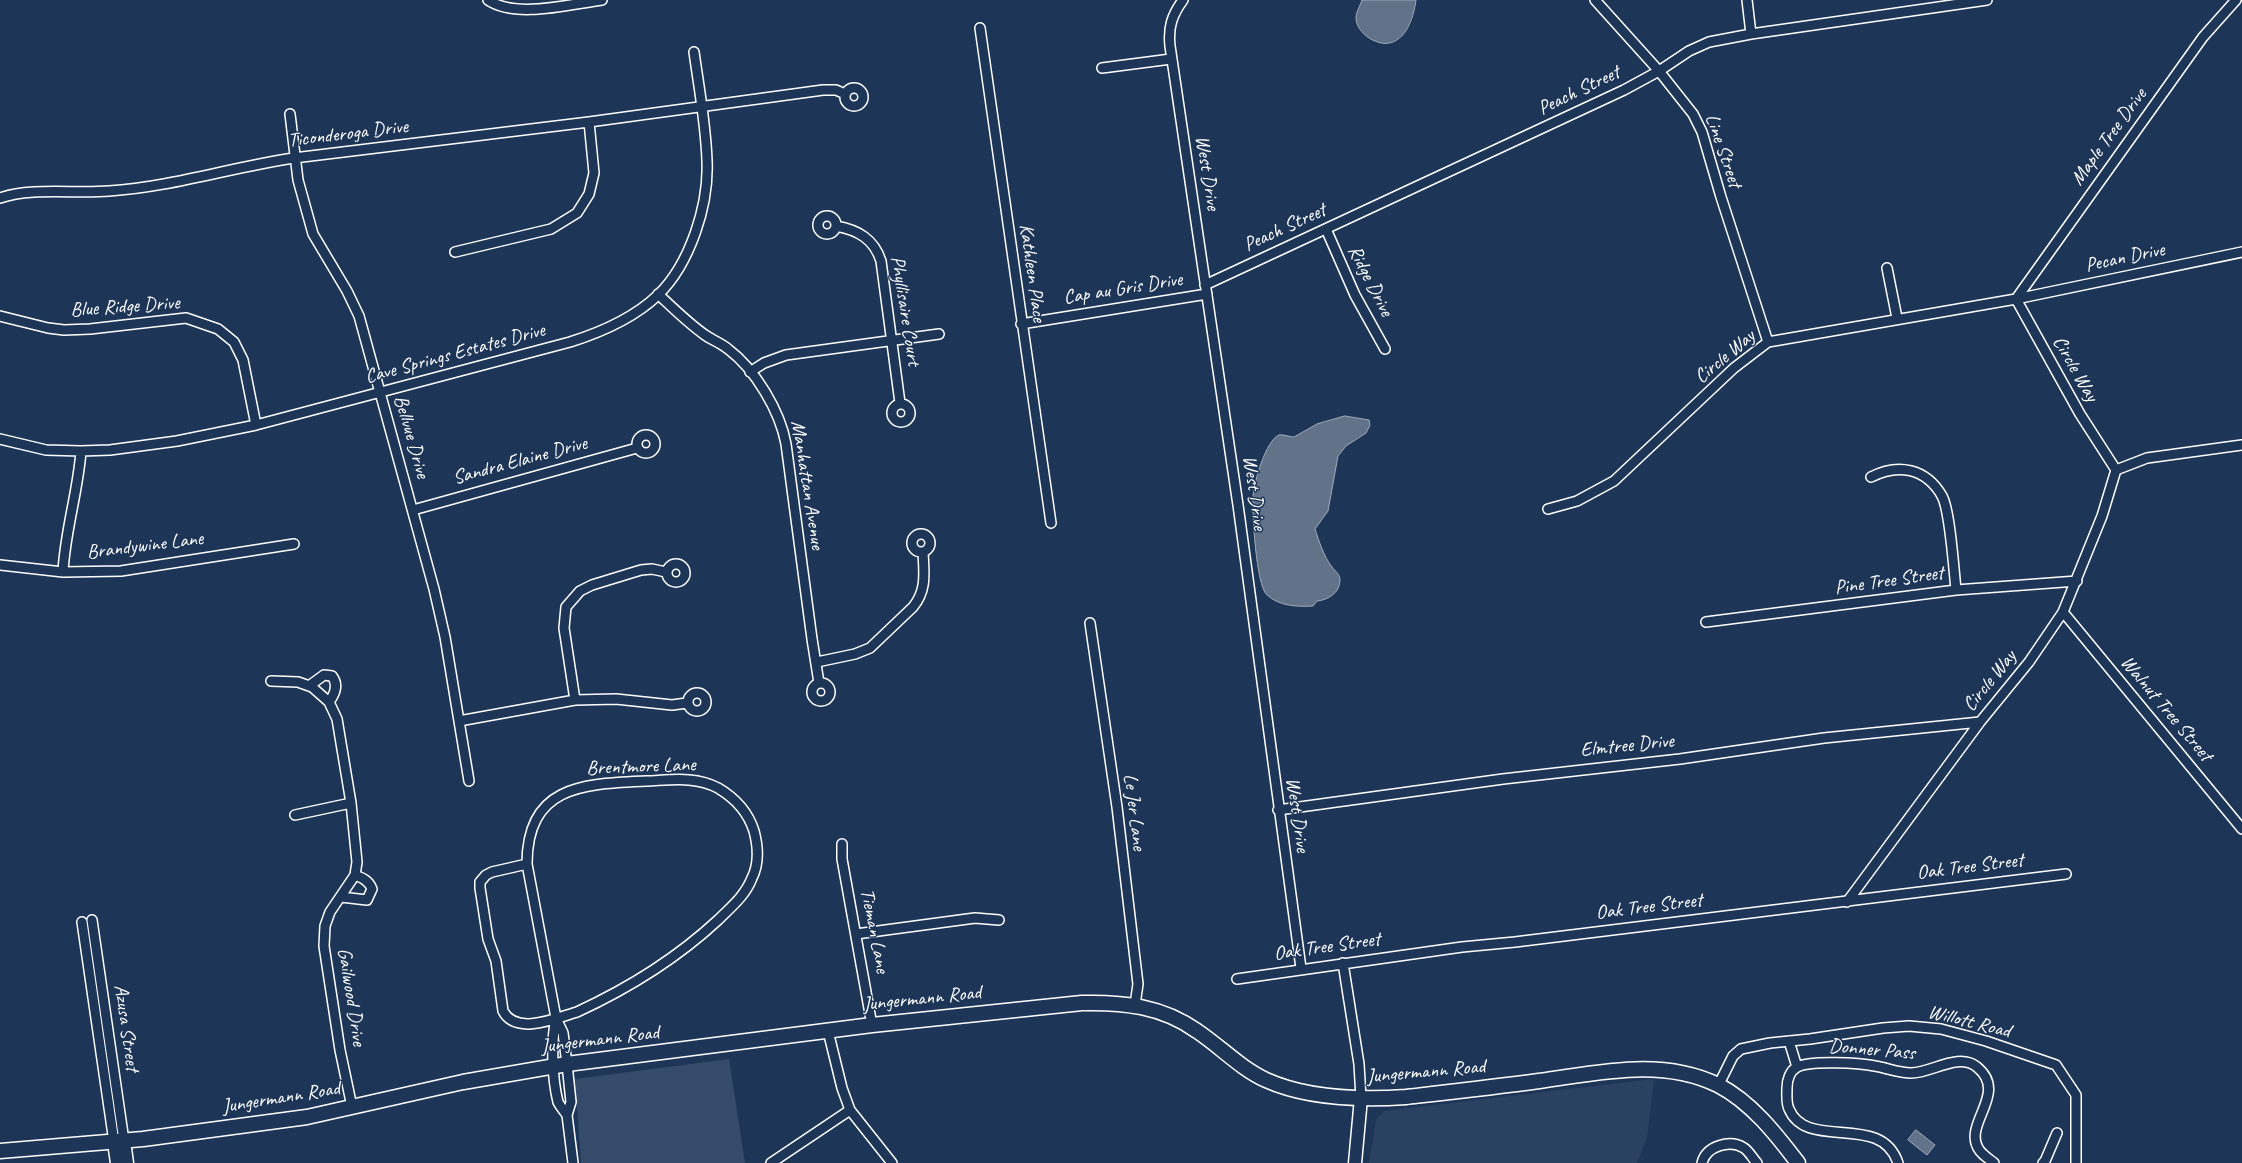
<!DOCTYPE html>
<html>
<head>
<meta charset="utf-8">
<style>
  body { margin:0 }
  canvas { display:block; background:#1d3557 }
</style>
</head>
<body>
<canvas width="2242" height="1163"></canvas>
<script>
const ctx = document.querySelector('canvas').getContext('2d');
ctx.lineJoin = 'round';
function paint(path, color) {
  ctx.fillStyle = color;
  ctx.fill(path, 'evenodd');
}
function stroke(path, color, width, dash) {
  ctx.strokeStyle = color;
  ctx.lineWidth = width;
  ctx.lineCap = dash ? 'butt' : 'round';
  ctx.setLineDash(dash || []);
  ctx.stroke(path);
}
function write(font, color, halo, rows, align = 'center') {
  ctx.font = font + ' Caveat,sans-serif';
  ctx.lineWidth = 3;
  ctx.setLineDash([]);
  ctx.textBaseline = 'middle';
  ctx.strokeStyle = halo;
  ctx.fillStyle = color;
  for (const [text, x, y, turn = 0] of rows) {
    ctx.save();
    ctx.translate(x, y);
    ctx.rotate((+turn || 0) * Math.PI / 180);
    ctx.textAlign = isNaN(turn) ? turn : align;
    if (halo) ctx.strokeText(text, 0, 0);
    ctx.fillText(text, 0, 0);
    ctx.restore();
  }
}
const built = new Path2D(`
  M1654,1079L1647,1138L1637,1163H1369L1376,1120L1384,1111Z`);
const green = new Path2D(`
  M729,1059L745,1163H581L575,1079Z`);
const water = new Path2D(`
  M1362,0H1416C1414,15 1408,36 1393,42C1378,48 1356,33 1356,18C1356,12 1360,6 1362,0Z
  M1345,416L1369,420L1370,425L1366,433L1346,446L1338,456L1328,511L1315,529C1319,541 1324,557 1332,567C1335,571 1340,574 1340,580C1340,593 1328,600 1317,601L1313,606C1297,607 1279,606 1267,595C1256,585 1252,512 1253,496C1254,482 1266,440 1279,435C1283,434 1290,437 1294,437L1317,424Z
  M1916,1130L1935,1145L1927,1155L1908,1140Z`);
const street = new Path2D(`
  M488,0C516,19 570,4 602,0
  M1183,0C1172,15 1168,27 1170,46L1238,505L1301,968
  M1595,0L1659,71L1693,114L1702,132L1721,197L1768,342
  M1747,0L1751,34
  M980,28L1051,523
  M1102,68L1171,59
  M845 97a9 9 0 1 1 18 0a9 9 0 1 1-18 0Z
  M290,114L298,180L313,234L347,291L359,316L434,589L445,637L469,781
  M0,198C32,187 75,194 109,191C172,187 232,167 294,158L589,122L823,90H836L845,94
  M818 225a9 9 0 1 1 18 0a9 9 0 1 1-18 0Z
  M836,226C858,230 874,239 881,261L900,403
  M1326,229L1355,295L1385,349
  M455,252L551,229L577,213L589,194L594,173L589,122
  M1887,268L1897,318
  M1205,285L1624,90L1659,71L1689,51L1709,42L1751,34L1987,0
  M658,294C673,308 688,323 705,335C712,340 721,343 728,349C755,369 780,411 786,444L812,639L819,683
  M2016,299L2203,37L2236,0
  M0,316L48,328L64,330L90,329L186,318L218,329L234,342L243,360L256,425
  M1021,324L1207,294
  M750,372L764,363L786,355L939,334
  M892 413a9 9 0 1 1 18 0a9 9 0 1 1-18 0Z
  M637 444a9 9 0 1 1 18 0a9 9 0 1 1-18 0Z
  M0,439L46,450L81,451L110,450L177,441L256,425L570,342C602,332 634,318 658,295C690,264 709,205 707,161C706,125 699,88 694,52
  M2116,470L2147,458L2242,445
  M1871,477C1898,463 1926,468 1942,496C1950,510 1954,571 1956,590
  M1548,509L1577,501L1614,481L1734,368L1768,342L2016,299L2242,252
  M413,510L637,448
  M912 543a9 9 0 1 1 18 0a9 9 0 1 1-18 0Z
  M667 573a9 9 0 1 1 18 0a9 9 0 1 1-18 0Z
  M0,565L63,572L121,571L294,544
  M63,572C65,531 78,492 81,451
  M2063,612L2242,829
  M1706,622L1956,590L2077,581
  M1090,623L1117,807L1138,984L1135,1005
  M817,662L855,654L870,648L913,607C927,590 924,573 923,552
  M271,681L298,682L312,687L329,702L337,719L351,803L357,862L355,875L330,912L325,926L324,946L340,1050L352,1107
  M812 692a9 9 0 1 1 18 0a9 9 0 1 1-18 0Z
  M309,686L324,675L332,676C339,685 335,694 329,702
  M688 702a9 9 0 1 1 18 0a9 9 0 1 1-18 0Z
  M575,700L564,628L566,607L580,591L592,585L641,570L652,569L666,572
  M459,721L575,700L616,699L672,705L687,703
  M1278,810L1503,779L1680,759L1824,738L1980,722
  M295,815L351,803
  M842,844V859L872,1025
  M527,864L492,872L486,875L480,882V888L488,939L496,961L503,1011C516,1036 557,1018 577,1012C629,988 676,959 718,920C731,907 745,896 752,878C759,864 758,846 754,831C748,812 735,798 718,788C696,776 671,780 647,781C585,784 527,784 527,864L556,1018L563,1033L567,1064L571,1102L567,1115L573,1163
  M341,897L367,900L372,889C369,881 363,878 355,875
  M1847,902L1980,722L2029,662L2063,612L2102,516L2116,470L2080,414L2016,299
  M92,920L124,1141
  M82,922L114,1142
  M856,934L975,918L999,920
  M1343,963L1359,1064L1361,1098
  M1237,979L1462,947L1515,942L2066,874
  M556,1018C551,1041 552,1078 558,1102C560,1106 564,1111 567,1115
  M828,1031L842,1088L850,1110L892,1163
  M1789,1041L1797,1067
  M1718,1086L1733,1056L1741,1049L1770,1043L1810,1039L1883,1028L1909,1026L1941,1029L1986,1041L2056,1065L2076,1095V1163
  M771,1163L850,1110
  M1702,1163C1706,1146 1730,1139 1744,1148C1749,1151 1753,1159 1757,1163
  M1898,1163C1881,1111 1807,1152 1789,1109C1786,1103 1787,1094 1787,1088C1787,1080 1790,1071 1797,1067C1810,1060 1860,1063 1875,1066C1887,1068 1899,1073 1911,1073C1932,1073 1958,1052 1977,1067C2010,1094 1960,1125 1980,1151C1984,1156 1989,1159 1994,1163
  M2043,1163L2045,1161L2057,1133`);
const secondary = new Path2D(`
  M124,1141L127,1163
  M114,1142L117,1163
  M1355,1163L1361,1098`);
const primary = new Path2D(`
  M0,1151L143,1139L307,1117L463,1082L567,1064L872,1025L1082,1003C1123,1002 1162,1006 1197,1031C1221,1047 1240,1068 1266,1080C1308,1099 1361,1100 1406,1097C1450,1092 1495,1087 1539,1081C1598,1073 1661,1057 1718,1085C1751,1102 1776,1134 1798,1163`);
const streetNames = [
  ["Peach Street",1579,91,-26],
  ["Ticonderoga Drive",348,134,-7],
  ["Maple Tree Drive",2109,137,-54],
  ["Line Street",1723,151,71],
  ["West Drive",1207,173,81],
  ["Peach Street",1285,228,-25],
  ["Pecan Drive",2125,258,-12],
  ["Kathleen Place",1032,273,82],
  ["Ridge Drive",1370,281,63],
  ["Cap au Gris Drive",1123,289,-9],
  ["Blue Ridge Drive",125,307,-4],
  ["Phyllisaire Court",905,311,81],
  ["Cave Springs Estates Drive",455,354,-15],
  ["Circle Way",1725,357,-40],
  ["Circle Way",2075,369,60],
  ["Bellvue Drive",411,437,74],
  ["Sandra Elaine Drive",520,461,-15],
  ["Manhattan Avenue",807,485,81],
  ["West Drive",1254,493,82],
  ["Brandywine Lane",145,546,-7],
  ["Pine Tree Street",1889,581,-8],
  ["Circle Way",1990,681,-51],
  ["Walnut Tree Street",2166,709,50],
  ["Elmtree Drive",1627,746,-6],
  ["Brentmore Lane",641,767,-2],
  ["Le Jer Lane",1134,812,83],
  ["West Drive",1297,815,82],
  ["Oak Tree Street",1970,867,-7],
  ["Oak Tree Street",1649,907,-7],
  ["Tieman Lane",874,931,79],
  ["Oak Tree Street",1327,947,-8],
  ["Gailwood Drive",351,997,81],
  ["Jungermann Road",922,999,-6],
  ["Willott Road",1969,1022,14],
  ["Azusa Street",126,1028,82],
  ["Jungermann Road",600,1040,-7],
  ["Donner Pass",1872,1050,5],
  ["Jungermann Road",1426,1072,-5],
  ["Jungermann Road",281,1098,-9]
];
paint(built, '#2a4161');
paint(green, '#364b69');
paint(water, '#617289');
stroke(water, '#a0aab8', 1);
stroke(street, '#fff', 12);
stroke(secondary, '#fff', 15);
stroke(primary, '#fff', 17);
stroke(street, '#1d3557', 9);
stroke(secondary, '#1d3557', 12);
stroke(primary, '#1d3557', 14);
write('20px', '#fff', '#1d3557', streetNames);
</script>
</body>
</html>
